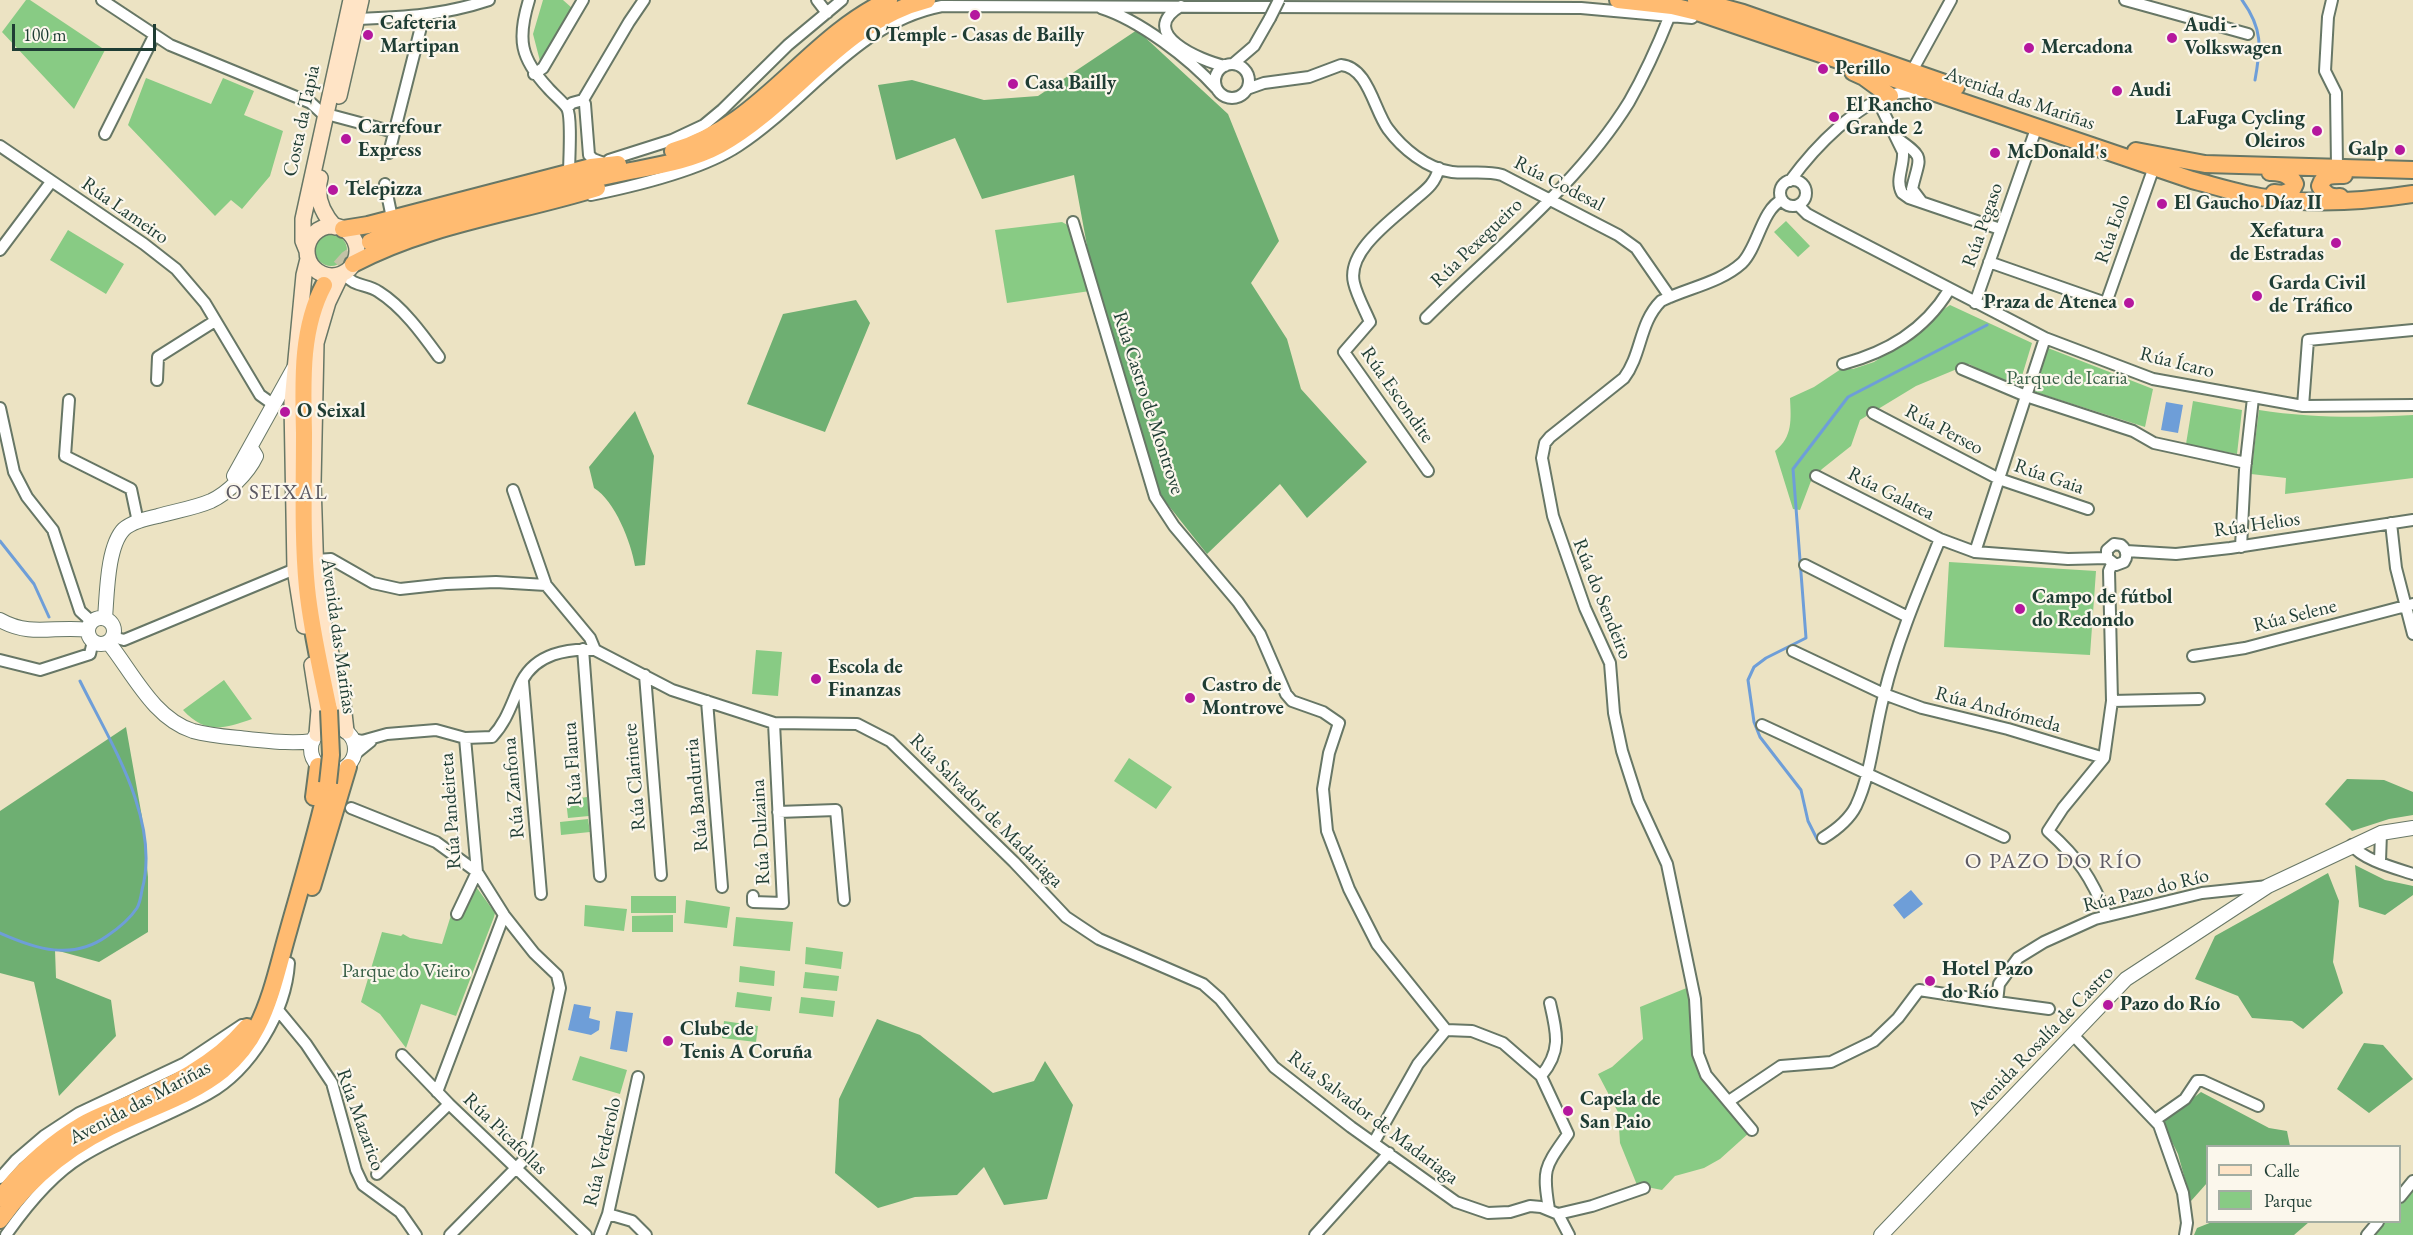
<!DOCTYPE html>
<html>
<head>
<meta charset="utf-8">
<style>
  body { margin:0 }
  #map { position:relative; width:2413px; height:1235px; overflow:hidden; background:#ece3c3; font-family:"EB Garamond",serif }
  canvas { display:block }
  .legend { position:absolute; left:2206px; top:1145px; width:195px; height:78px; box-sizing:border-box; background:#fbf7ec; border:2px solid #a3ada2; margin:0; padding:8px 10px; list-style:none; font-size:18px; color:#1f3d34 }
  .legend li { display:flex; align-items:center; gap:12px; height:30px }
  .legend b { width:30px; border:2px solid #a3ada2 }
  .scale { position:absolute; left:12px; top:24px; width:144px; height:27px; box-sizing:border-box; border:3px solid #1f3d34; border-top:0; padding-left:8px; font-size:18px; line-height:21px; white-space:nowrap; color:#1f3d34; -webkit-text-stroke:4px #fbf7ec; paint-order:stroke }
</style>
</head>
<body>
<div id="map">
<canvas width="2413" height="1235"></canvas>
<ul class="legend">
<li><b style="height:8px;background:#ffe4c6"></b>Calle</li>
<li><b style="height:16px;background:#88cb84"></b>Parque</li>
</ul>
<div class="scale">100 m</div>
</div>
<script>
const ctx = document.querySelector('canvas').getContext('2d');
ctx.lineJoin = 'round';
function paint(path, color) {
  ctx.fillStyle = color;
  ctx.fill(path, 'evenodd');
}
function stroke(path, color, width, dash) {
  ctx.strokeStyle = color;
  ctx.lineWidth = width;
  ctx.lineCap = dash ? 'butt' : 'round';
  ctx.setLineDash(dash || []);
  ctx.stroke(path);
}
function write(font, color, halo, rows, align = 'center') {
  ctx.font = font + ' "EB Garamond",serif';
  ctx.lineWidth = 4.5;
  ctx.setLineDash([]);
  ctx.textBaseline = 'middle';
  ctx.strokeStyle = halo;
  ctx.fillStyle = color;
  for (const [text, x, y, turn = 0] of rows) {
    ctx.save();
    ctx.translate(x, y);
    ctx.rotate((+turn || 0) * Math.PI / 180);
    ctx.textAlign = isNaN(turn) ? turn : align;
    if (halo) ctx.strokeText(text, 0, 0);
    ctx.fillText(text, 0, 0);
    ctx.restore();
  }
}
const green = new Path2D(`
  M26,0H30L105,50L74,109L2,32Z
  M543,0H563L572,8L543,61H540L533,34Z
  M146,78L211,104L223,78L254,91L244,115L283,131L270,176L242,209L231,200L215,216L128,125Z
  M1786,221L1810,246L1798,257L1774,232Z
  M1062,222L1073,228L1090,291L1007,303L995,230Z
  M68,230L124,264L106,294L50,260Z
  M315 250a16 16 0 1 1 32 0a16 16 0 1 1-32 0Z
  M1950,305L2032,343L2018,389L1969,364L1916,386L1860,420L1851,446L1822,469L1811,481L1800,510L1793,509L1775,451C1793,437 1791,419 1790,398L1814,387L1841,369H1853L1874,362L1927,328L1940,312Z
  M2048,348L2153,389L2145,427L2035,392Z
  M2193,401L2242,410L2237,454L2186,444Z
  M2259,410C2310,418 2361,418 2413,415V478L2285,494L2286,478L2251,474Z
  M1949,562L2096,571L2090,655L1944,647Z
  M756,650L782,652L778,696L752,694Z
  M224,680L252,719C223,729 205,734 183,710Z
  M1129,758L1172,787L1156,809L1114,781Z
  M587,797L589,816L568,818L566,800Z
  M588,819L590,832L561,835L560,822Z
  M473,887L477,888L495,913L494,917L456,1016L421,1004L406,1048L380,1014L361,1002L382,932L401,936L403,934L410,938L442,944L452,912L457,914Z
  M631,896H676V913H631Z
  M686,900L730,907L727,928L684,923Z
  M585,905L627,909L624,931L584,926Z
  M673,915V932H632V916Z
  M736,917L793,922L790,951L733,946Z
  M806,947L843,952L841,969L805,964Z
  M740,966L775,971L774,986L739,982Z
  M805,972L839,976L837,991L803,988Z
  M1689,987L1693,1047L1749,1133L1720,1159L1704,1168L1675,1176L1662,1190L1637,1185L1620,1143L1618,1112L1598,1074L1612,1067L1643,1039L1640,1007Z
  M737,992L772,997L770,1011L735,1007Z
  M801,997L835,1001L833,1017L799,1013Z
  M724,1021L758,1026L756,1042L722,1038Z
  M580,1056L627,1070L620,1094L572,1080Z
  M2413,1189V1235H2374L2385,1222H2400V1205Z`);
const forest = new Path2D(`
  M1137,30L1228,114L1279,241L1251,283L1287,339L1301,389L1367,462L1307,518L1280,484L1207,554L1161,496L1090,262L1074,175L982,199L955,138L896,160L878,85L912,80L984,100L1038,96Z
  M856,300L870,323L825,432L747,404L783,314Z
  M635,411L654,456L645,565L635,566C631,542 615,501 594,488L589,467Z
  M126,727L142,817L148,877V932L99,962L55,950L56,978L111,1000L116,1036L59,1096L34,982L0,973V811Z
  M2347,779L2384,780L2413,792V815L2389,819L2352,831L2325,804Z
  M2355,865L2385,880L2413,886V895L2385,915L2359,907Z
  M2328,873L2339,901L2333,962L2343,993L2303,1029L2292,1021L2252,1018L2238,996L2195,979L2215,936Z
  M877,1019L920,1035L993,1093L1034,1081L1045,1061L1073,1105L1047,1199L1004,1205L984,1167L957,1195L915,1197L878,1208L835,1173L839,1099Z
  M2364,1043L2383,1045L2413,1079L2369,1113L2337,1089Z
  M2201,1092L2269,1128L2287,1131L2290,1146H2208L2207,1183L2191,1201L2178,1154L2162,1122Z
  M2212,1222H2309L2294,1235H2194L2197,1228Z`);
const water = new Path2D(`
  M2166,402L2183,405L2178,433L2161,430Z
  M1911,890L1923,904L1904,919L1893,905Z
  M574,1004L591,1007L589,1018L600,1021L599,1030L591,1035L568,1030Z
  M616,1011L633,1013L627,1052L610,1049Z`);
const stream = new Path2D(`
  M2242,0C2263,29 2261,47 2255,80
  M0,541L34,584L49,617
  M1817,839L1808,821L1801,790L1760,737L1754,722L1748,680L1754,667L1766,658L1806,638L1793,469L1848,397L1987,325
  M0,933C36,949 72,961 107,936C119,928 129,920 137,908C140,903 141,896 142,890C161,820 110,742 80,681`);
const trunkTunnel = new Path2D(`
  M324,285L347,259L370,242`);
const minor = new Path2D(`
  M102,0L170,45L311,103L324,115
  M529,0C517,39 520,58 548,88C553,94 563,102 567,108C572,117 569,161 569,173
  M817,0L827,13
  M2125,0L2248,34
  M2332,0L2328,17L2325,71L2336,93L2337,167
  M1181,6C1135,33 1201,61 1225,66
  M1101,8C1139,20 1189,58 1216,88
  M358,19C405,17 444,15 489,0
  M1215 81a17 17 0 1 1 34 0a17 17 0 1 1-34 0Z
  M1233,64L1254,46L1270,18
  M1912,71L1951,0
  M534,74L543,68L583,0
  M1247,89L1264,83L1309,77L1341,65C1368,67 1374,110 1388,129C1402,148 1427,169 1452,172C1469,174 1485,170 1502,175L1618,235L1636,248L1670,297
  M583,100L585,104L589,155L593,159L601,162
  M1878,101L1903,152C1904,167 1895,180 1902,193L1909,198L2000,229
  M567,108L572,103L583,100L629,22L644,0
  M334,116L394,132
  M105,134L154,36
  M1898,139C1927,159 1919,157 1912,189L1921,201
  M0,146L144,244L176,269L205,303L260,395L274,405
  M389,153L424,15
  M609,160L672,140L704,125L722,110L788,45L842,0
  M1780 193a13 13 0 1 1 26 0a13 13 0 1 1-26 0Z
  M1790,181C1814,148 1858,101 1899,93C1907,92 1915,93 1923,93
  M385,184L392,218
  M591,195C635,186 700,171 738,146C807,101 857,22 942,6L1581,8L1692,18
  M1798,205L1807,214L1831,227L2045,338L2153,379L2303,406L2413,405
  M1073,222L1155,497L1174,526L1238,602L1260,634L1286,694L1292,701L1323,712L1339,723L1329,753L1323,789L1327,831L1349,889L1377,944L1446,1030
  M0,250L51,182
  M1989,262L2106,303L2154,167
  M343,273C355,288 366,283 379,292C403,307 423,335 439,357
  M1975,303L2037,126
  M1426,318C1495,249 1577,186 1629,102C1645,74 1658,45 1670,15
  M1843,364C1887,352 1924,331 1949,290
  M1962,369L2026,396L2133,431L2154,443L2246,463
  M157,380L158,357L215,321
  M69,400L65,456L131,489L138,522
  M2303,406L2308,340L2413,330
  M0,408L14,472L27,497L53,530L80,611L92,622
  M1873,413L1999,479L2088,509
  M1428,471L1344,352L1370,322C1365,310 1357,296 1354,283C1346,251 1393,219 1414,200C1426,190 1435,184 1439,168
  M1816,476L1940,539L1975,552L2068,559L2107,558L2116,565L2124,562C2128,556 2127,550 2121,545L2114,544L2107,550V558
  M513,490L546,585L590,638L595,650
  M2391,523L2396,568L2413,634
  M2241,547L2245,470L2253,398
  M2126,551L2176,554L2230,548L2413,520
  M1975,552L2045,338
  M316,560L331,559L373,583L400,589L446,584L496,582L546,585
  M1805,565L1908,617
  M113,637L124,640L295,569
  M583,649L600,876
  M1793,651L1884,694L1922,708L2008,729L2104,758
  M2193,656L2245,648L2413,604
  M0,660L40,670L90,654L93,641
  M645,675L661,875
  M523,682L541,894
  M707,701L722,887
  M2112,701L2199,699
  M1762,725L2004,837
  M353,739L362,741L387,734L436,730L465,738L492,737C508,720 512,701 522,681C536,654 567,648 595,650L672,690L774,723L857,724L890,741L1014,862L1066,917L1099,939L1203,984L1220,999L1274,1067L1351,1127L1456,1202L1488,1213L1510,1212L1530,1206L1541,1207L1558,1214L1569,1235
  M355,754L371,741
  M351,808L436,842L477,872L504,915L534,953L557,975L560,988L523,1161L450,1235
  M778,812L836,810L844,900
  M1823,838C1836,830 1849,820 1856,806C1872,772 1874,731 1884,695C1897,641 1919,590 1940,539
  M2352,845C2363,860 2395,868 2413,874
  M2380,861L2381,833
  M753,896V902L783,903L774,723
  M457,914L477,872L465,738
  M2107,916C2091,877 2079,859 2048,831L2063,808L2104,758L2112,701L2109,571L2112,564
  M1997,1002L2049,1009
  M278,1010L306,1044L332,1083L356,1170L363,1185L400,1212L416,1235
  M2073,1035L2159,1125L2183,1193L2187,1223L2185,1235
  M402,1055L449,1104L586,1235
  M1541,1076C1562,1051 1557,1033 1550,1003
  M437,1092L504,915
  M1729,1101L1781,1066L1831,1062L1874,1041L1898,1018L1919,990L1997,1002L1999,984L2018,958L2044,942L2095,919L2202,893L2268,886
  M2155,1120L2185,1099L2197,1081H2203L2258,1106
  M1752,1130L1706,1075L1698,1054L1695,999L1667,864L1638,801L1622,751L1614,713L1610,663L1585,608L1553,516L1542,458L1545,443L1550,437L1624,378C1642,354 1639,323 1661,301C1687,288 1720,283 1742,263C1758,247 1762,209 1782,200
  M1374,1142L1418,1064L1446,1030L1472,1031L1503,1043L1541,1076L1568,1134C1545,1167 1542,1168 1549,1209
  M377,1174L449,1104
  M0,1178L16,1160L44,1136L79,1113L185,1063L242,1025
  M2400,1197L2413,1181
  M608,1214L632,1221L646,1235
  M1558,1214L1592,1206L1644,1188
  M6,1235C25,1208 53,1174 81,1157C121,1132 167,1117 208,1094C251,1070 286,1012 289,963
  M600,1235L608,1214L638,1077
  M1315,1235L1389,1153
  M2367,1235L2378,1222`);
const tertiary = new Path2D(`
  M234,476L294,368
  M88 631a13 13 0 1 1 26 0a13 13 0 1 1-26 0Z
  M105,618C107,595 107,546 124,529C132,522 148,518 158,516C175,511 195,508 211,501C228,493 248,473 256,456L253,451H248
  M0,620C32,638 56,625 88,630
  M108,642C133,673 153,718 193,731C211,736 230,737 248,739C270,741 291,744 313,741
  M311 749a22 22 0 1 1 44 0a22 22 0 1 1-44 0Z
  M1881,1235L2126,979L2268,886L2381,833L2413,828`);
const secondary = new Path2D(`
  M339,96L361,0
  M320,178C315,197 322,213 335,227
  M307 251a25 25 0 1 1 50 0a25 25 0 1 1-50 0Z
  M307,251L303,241V219L351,0
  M341,275L328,302L316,343L313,483L316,578L322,616L343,704L346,731
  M304,626L295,569L292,402L304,275L308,259
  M312,665L319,710L317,734`);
const trunk = new Path2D(`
  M1618,0L1672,6L1697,12L2192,180C2215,186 2237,193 2260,197C2311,205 2362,202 2413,194
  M1696,0L1743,13L1956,87
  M1853,72L1864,77L1890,96
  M673,151C761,126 808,37 889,0
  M2136,151L2205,164L2413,170
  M2270,172C2282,173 2289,173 2295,184L2292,190L2283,194L2274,193
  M2340,197C2330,198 2325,195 2320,186C2324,174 2331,175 2344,175
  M343,229L368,225L591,167L618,164
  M370,242C401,227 436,219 469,210C516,198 563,185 611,175C647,167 687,163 720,145C794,104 842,21 927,0
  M353,264C428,224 516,213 597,188
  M324,285C300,330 303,384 304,433C304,485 302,537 307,588C311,629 321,670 329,710
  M314,797L318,766
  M312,887L348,767
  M0,1198C23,1169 50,1144 82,1125C95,1117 110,1112 124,1106C170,1086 214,1066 247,1027
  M0,1220C33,1173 77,1140 130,1118C162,1104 196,1092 223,1070C237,1058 249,1043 257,1027C272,998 279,963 288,932C302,882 317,833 328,783`);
const minorBridge = new Path2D(`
  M1270,18L1279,0`);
const trunkBridge = new Path2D(`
  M328,783L331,755L329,710`);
const markers = [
  [975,15,6,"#b5179e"],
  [368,35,6,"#b5179e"],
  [2172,38,6,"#b5179e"],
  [2029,48,6,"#b5179e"],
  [1823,69,6,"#b5179e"],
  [1013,84,6,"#b5179e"],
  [2117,91,6,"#b5179e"],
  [1834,117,6,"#b5179e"],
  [2317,131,6,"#b5179e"],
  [346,139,6,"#b5179e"],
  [2400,150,6,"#b5179e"],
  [1995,153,6,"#b5179e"],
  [333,190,6,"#b5179e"],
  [2162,204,6,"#b5179e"],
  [2336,243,6,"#b5179e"],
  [2257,296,6,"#b5179e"],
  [2129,303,6,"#b5179e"],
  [285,412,6,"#b5179e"],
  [2020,609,6,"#b5179e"],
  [816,679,6,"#b5179e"],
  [1190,698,6,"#b5179e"],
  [1930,981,6,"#b5179e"],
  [2108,1005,6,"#b5179e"],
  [668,1041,6,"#b5179e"],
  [1568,1111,6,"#b5179e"]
];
const poiNames = [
  ["Cafeteria",380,24],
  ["Martipan",380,47],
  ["Audi -",2184,26],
  ["Volkswagen",2184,49],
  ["O Temple - Casas de Bailly",975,36,"center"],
  ["Mercadona",2041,48],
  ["Perillo",1835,69],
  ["Casa Bailly",1025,84],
  ["Audi",2129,91],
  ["El Rancho",1846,106],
  ["Grande 2",1846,129],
  ["LaFuga Cycling",2305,119,"right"],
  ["Oleiros",2305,142,"right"],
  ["Carrefour",358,128],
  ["Express",358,151],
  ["Galp",2388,150,"right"],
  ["McDonald's",2007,153],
  ["Telepizza",345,190],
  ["El Gaucho Díaz II",2174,204],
  ["Xefatura",2324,232,"right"],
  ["de Estradas",2324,255,"right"],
  ["Garda Civil",2269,284],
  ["de Tráfico",2269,307],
  ["Praza de Atenea",2117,303,"right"],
  ["O Seixal",297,412],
  ["Campo de fútbol",2032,598],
  ["do Redondo",2032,621],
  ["Escola de",828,668],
  ["Finanzas",828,691],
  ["Castro de",1202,686],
  ["Montrove",1202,709],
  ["Hotel Pazo",1942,970],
  ["do Río",1942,993],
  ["Pazo do Río",2120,1005],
  ["Clube de",680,1030],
  ["Tenis A Coruña",680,1053],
  ["Capela de",1580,1100],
  ["San Paio",1580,1123]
];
const streetNames = [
  ["Avenida das Mariñas",2020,99,19],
  ["Costa da Tapia",302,121,-78],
  ["Rúa Codesal",1559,184,27],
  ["Rúa Lameiro",125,211,35],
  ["Rúa Pegaso",1983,225,-71],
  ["Rúa Eolo",2113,229,-71],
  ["Rúa Pexegueiro",1477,243,-44],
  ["Rúa Ícaro",2177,363,14],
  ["Rúa Escondite",1397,395,55],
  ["Rúa Castro de Montrove",1148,403,72],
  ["Rúa Perseo",1944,430,28],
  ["Rúa Gaia",2049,477,19],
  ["Rúa Galatea",1891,494,27],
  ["Rúa Helios",2257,525,-8],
  ["Rúa do Sendeiro",1602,599,68],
  ["Rúa Selene",2295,616,-14],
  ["Avenida das Mariñas",338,636,82],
  ["Rúa Andrómeda",1998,710,15],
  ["Rúa Flauta",573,764,-94],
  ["Rúa Clarinete",635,777,-95],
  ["Rúa Zanfona",514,788,-95],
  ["Rúa Bandurria",697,795,-95],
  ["Rúa Pandeireta",451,811,-94],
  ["Rúa Salvador de Madariaga",986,811,45],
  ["Rúa Dulzaina",761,832,-93],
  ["Rúa Pazo do Río",2146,891,-14],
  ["Avenida Rosalía de Castro",2041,1041,-46],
  ["Avenida das Mariñas",140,1103,-28],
  ["Rúa Salvador de Madariaga",1373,1118,37],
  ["Rúa Mazarico",360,1120,70],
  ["Rúa Picafollas",505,1134,44],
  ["Rúa Verderolo",603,1152,-77]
];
const parkNames = [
  ["Parque de Icaria",2067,379],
  ["Parque do Vieiro",406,972]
];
const neighbourhoodNames = [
  ["O SEIXAL",277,493]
];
const quarterNames = [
  ["O PAZO DO RÍO",2054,862]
];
paint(green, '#88cb84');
paint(forest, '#6eaf72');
paint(water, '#6e9ed8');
stroke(stream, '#6e9ed8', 3);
stroke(trunkTunnel, '#c3c2a6', 16, [16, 8]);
stroke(minor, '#677766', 14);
stroke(tertiary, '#677766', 16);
stroke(secondary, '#677766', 18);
stroke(trunk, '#677766', 20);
stroke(minor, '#fff', 10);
stroke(tertiary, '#fff', 14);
stroke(secondary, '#ffe4c6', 15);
stroke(trunk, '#ffbb71', 16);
stroke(minorBridge, '#677766', 14, []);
stroke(trunkBridge, '#677766', 20, []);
stroke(minorBridge, '#fff', 10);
stroke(trunkBridge, '#ffbb71', 16);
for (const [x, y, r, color] of markers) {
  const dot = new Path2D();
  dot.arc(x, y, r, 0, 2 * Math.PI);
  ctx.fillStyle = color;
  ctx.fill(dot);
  stroke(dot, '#fbf7ec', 2);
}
write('bold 20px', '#1f3d34', '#fbf7ec', poiNames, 'left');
write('20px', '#1f3d34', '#fbf7ec', streetNames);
write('20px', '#396048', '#fbf7ec', parkNames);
ctx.letterSpacing = '1.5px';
write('21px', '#5c5963', '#fbf7ec', neighbourhoodNames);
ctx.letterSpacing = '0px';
ctx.letterSpacing = '1.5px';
write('22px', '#5c5963', '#fbf7ec', quarterNames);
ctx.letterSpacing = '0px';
</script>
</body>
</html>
